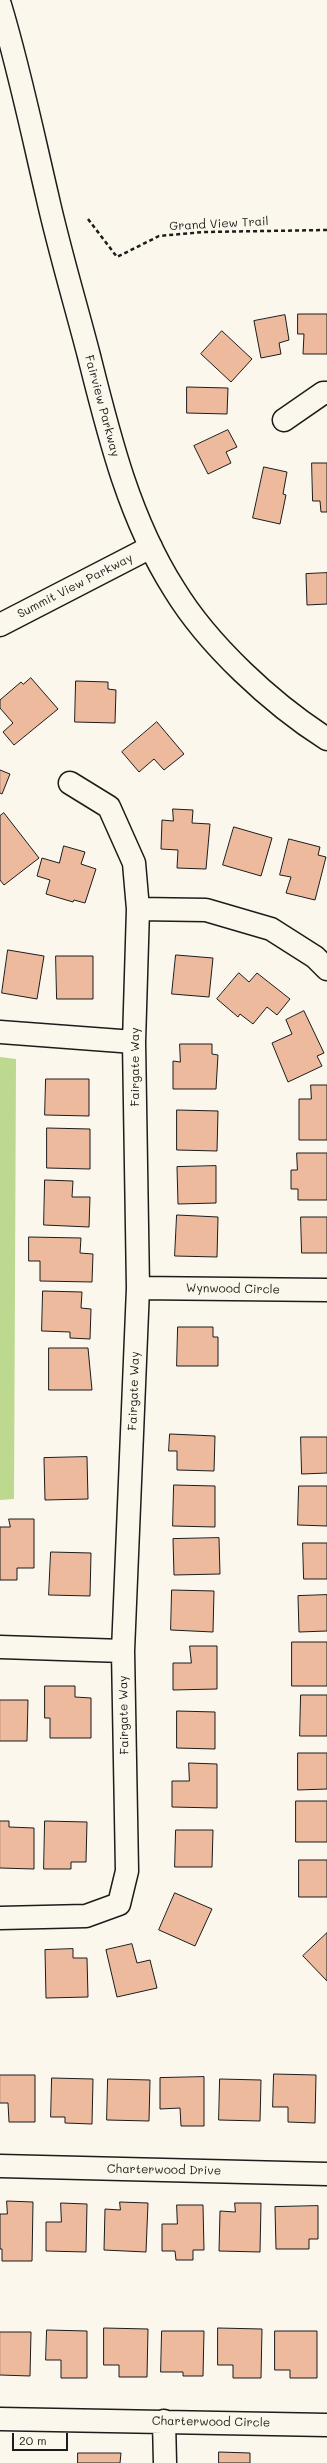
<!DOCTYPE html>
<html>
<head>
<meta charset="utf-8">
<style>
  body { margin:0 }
  #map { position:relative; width:327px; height:2463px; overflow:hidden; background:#fbf7ec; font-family:Mali,sans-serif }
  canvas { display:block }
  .scale { position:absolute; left:12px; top:2433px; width:56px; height:18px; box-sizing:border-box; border:2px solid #1c1c1c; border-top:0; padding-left:5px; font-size:12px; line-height:14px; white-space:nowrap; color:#1c1c1c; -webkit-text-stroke:3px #fbf7ec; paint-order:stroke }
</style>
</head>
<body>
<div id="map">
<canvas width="327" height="2463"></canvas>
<div class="scale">20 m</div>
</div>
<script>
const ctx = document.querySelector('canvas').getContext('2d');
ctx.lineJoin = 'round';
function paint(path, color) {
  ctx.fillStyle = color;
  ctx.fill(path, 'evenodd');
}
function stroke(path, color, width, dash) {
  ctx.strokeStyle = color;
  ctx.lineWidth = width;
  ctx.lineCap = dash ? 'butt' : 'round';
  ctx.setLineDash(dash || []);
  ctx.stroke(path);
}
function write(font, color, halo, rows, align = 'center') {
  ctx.font = font + ' Mali,sans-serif';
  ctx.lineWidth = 3.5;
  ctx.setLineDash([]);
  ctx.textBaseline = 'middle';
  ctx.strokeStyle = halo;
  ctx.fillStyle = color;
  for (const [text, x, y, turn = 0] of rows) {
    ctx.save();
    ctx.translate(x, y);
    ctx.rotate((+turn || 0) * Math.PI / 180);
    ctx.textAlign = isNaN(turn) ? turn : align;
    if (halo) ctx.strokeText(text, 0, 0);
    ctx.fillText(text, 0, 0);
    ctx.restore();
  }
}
const green = new Path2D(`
  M0,1057L16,1059L14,1499L0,1500Z`);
const building = new Path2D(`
  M298,314H327V354H303L304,334H298Z
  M285,315L289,340L279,343L281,354L261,358L254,321Z
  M222,331L252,359L231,382L201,354Z
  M187,387L228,388L227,414L187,413Z
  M228,430L237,447L226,452L231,463L208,474L194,446Z
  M312,463H327V512H321L320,501H313Z
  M264,467L287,472L283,494L286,495L280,524L253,518Z
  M327,573V604L307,605L306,574Z
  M31,678L58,709L14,745L3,732L13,723L0,708V700L21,682L23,684Z
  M76,681L108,682V689L116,690L115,723L75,722Z
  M157,722L184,754L164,770L154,759L139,772L122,752Z
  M0,770L10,774L2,794L0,793Z
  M173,809L193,810L192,823L210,824L206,869L177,868L178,850L161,849L162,820L173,821Z
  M4,813L39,858L4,885L0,880V816Z
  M234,827L272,838L261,876L223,865Z
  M289,839L320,847L318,855L326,857L315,900L286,893L291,877L280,875Z
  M64,846L85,852L81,864L96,869L85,903L74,900L73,902L46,894L50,880L37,876L42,858L59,863Z
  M8,950L44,956L37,999L2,993Z
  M176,955L213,958L209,997L172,994Z
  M56,956H93V999H57Z
  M239,973L249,982L257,973L290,999L277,1015L267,1007L253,1024L240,1014L238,1017L217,999Z
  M304,1011L324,1053L317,1056L322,1066L288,1082L272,1043L292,1034L286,1020Z
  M180,1044H212V1054L218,1055L216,1089H173V1061L180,1062Z
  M46,1079H89V1116L45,1115Z
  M311,1085H327V1140H299V1099H311Z
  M177,1110L218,1111L217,1151L177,1150Z
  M47,1128L90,1129V1169L47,1168Z
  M297,1153H327V1200H298V1189H291V1170H297Z
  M216,1166V1203L178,1204L177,1167Z
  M45,1180L73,1181L72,1197H90L89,1227L44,1225Z
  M177,1215L218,1217L217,1257L175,1256Z
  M301,1217H327V1253H302Z
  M29,1237L81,1238L80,1253L93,1254L92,1282L40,1281V1261H29Z
  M43,1291L82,1292L81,1308L91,1309L90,1339L70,1338V1332L42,1331Z
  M178,1327H213V1337H218V1366H177Z
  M49,1348H88L92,1390H49Z
  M170,1434L215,1436L214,1471L177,1470V1451H169Z
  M301,1437H327V1473L302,1474Z
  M87,1457L88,1499L45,1500L44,1458Z
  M174,1485L215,1486V1527L173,1526Z
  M299,1486H327V1526L298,1525Z
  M9,1519H34V1568H17V1580H0V1527H10Z
  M219,1538L220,1574L174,1575L173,1539Z
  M303,1543H327V1579H304Z
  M51,1552L91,1553L90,1596L49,1595Z
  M172,1590L214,1591L213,1632L171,1630Z
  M327,1595V1631L299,1632L298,1596Z
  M292,1642H327V1686H292Z
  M190,1646H217V1689L173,1690V1663H191Z
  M45,1686H75V1697L91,1698V1738H50V1718H45Z
  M301,1695H327V1736H300Z
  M0,1700H28L27,1741H0Z
  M177,1711L215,1712V1749L177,1748Z
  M298,1753H327V1789L298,1790Z
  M189,1763L217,1764V1808L172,1807V1781H189Z
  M296,1801H327V1842H296Z
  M0,1821H9V1827L34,1828V1869L0,1868Z
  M45,1821L87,1822L86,1862H71V1869H44Z
  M176,1830H213L212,1867H175Z
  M299,1860H327V1897H299Z
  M175,1893L212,1909L195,1946L159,1930Z
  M327,1933V1981L303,1956Z
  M132,1944L137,1963L150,1960L157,1988L117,1997L106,1950Z
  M73,1949V1958H87L88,1997L46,1998L45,1950Z
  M274,2074L316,2075L315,2123L288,2122V2107H273Z
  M0,2075H35V2122H9L8,2103H0Z
  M204,2077V2126H181L180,2108L160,2109V2078Z
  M52,2078L93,2079L92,2124L65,2123V2117H51Z
  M108,2079L150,2080L149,2121L107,2120Z
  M220,2079L261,2080L260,2121L219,2120Z
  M7,2201L33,2202L32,2261H2V2249H0V2214H7Z
  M120,2202L148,2203L146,2252L104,2250L105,2209L120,2210Z
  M61,2203L87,2204L86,2252L46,2251V2222H61Z
  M235,2203H261L260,2252L219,2251L220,2211L235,2212Z
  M177,2205H203L204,2250H193V2260H176L175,2251H162V2224H177Z
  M318,2206V2239H309V2249H276L275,2207Z
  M104,2328L148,2329L147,2377H119V2365H104Z
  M218,2328L262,2329L261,2378H233V2365H218Z
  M47,2330L87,2331V2378H61V2360H46Z
  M162,2331H204L203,2376H183V2372H161Z
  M275,2331H317V2378H290V2370H275Z
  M0,2332H31L30,2376L0,2375Z
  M219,2452L250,2453V2463H219Z
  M78,2453H121L120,2463H78Z`);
const path = new Path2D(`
  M88,219L117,257L159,236L204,232L327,230`);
const street = new Path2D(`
  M284,420L323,393H327
  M138,909L206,910L271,929L315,957L327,969
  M0,1032L134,1042
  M138,1288L327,1290
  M0,1647L123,1651
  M0,1918L86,1916L119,1904L127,1871L123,1651L138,1288L134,1042L138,909L134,863L109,807L70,783
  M0,2166L327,2174
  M0,2419L327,2425
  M164,2421L165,2463`);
const secondary = new Path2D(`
  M0,5C19,68 32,131 47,195C59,249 75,302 89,356C109,436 129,518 174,589C208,645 272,704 327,739
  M0,625L151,547`);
const streetNames = [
  ["Grand View Trail",219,224,-3],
  ["Fairview Parkway",102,406,75],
  ["Summit View Parkway",75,586,-27],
  ["Fairgate Way",135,1067,-90],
  ["Wynwood Circle",233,1289,1],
  ["Fairgate Way",134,1391,-88],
  ["Fairgate Way",124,1715,-91],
  ["Charterwood Drive",164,2170,1],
  ["Charterwood Circle",211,2422,1]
];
paint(green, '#bdd88f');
paint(building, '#edba9e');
stroke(building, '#1c1c1c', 1);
stroke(street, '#1c1c1c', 25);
stroke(secondary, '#1c1c1c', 25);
stroke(path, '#1c1c1c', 2.5, [4, 3]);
stroke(street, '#fbf7ec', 22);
stroke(secondary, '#fbf7ec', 22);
write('12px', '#1c1c1c', '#fbf7ec', streetNames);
</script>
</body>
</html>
